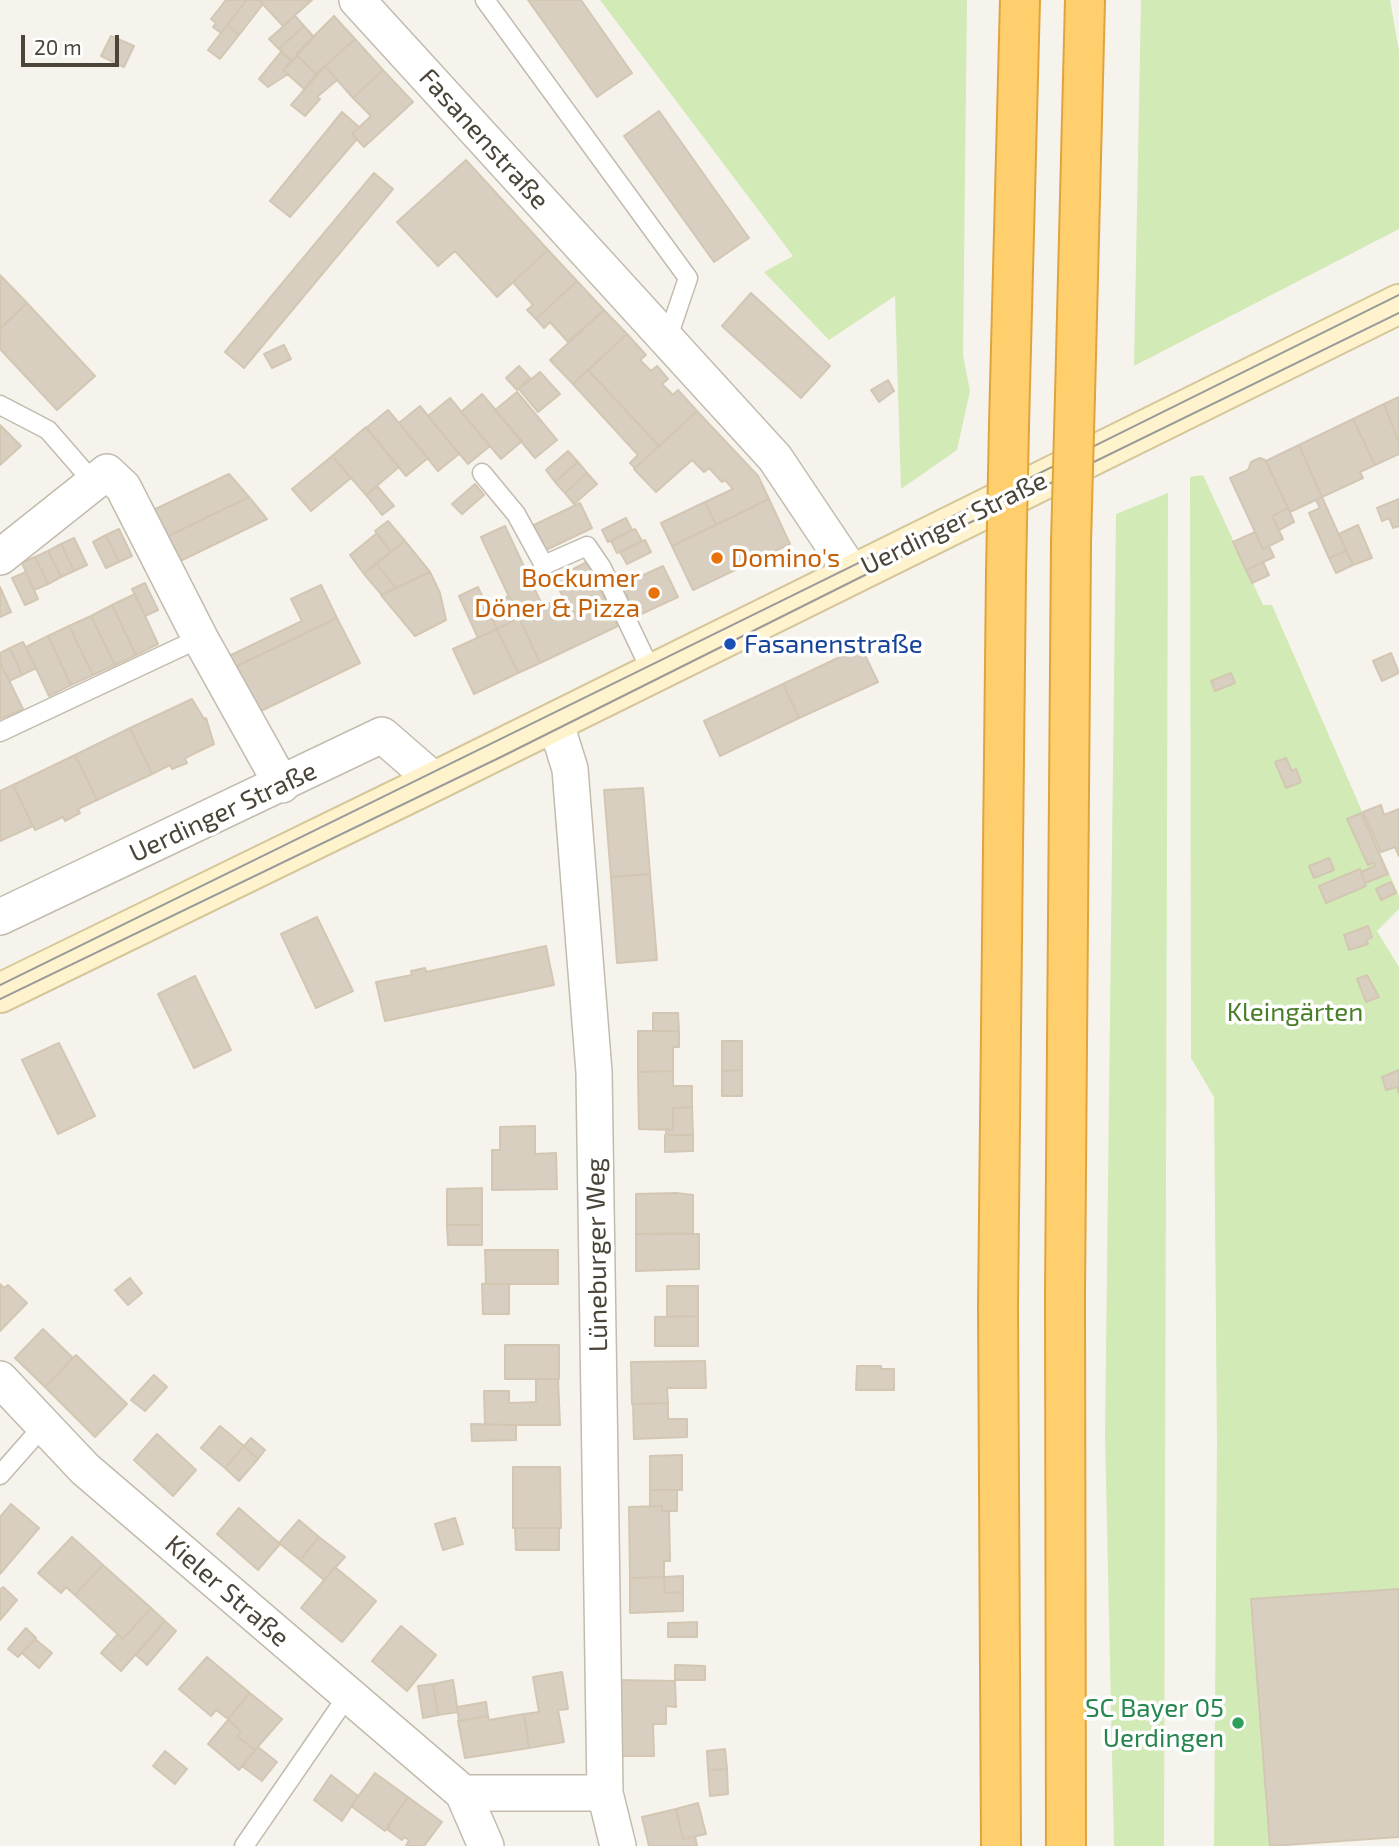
<!DOCTYPE html>
<html>
<head>
<meta charset="utf-8">
<style>
  body { margin:0 }
  #map { position:relative; width:1399px; height:1846px; overflow:hidden; background:#f6f3ec; font-family:"Exo 2",sans-serif }
  canvas { display:block }
  .scale { position:absolute; left:21px; top:35px; width:98px; height:32px; box-sizing:border-box; border:4px solid #4b4439; border-top:0; padding-left:9px; font-size:21px; line-height:24px; white-space:nowrap; color:#4b4439; -webkit-text-stroke:5px #fff; paint-order:stroke }
</style>
</head>
<body>
<div id="map">
<canvas width="1399" height="1846"></canvas>
<div class="scale">20 m</div>
</div>
<script>
const ctx = document.querySelector('canvas').getContext('2d');
ctx.lineJoin = 'round';
function paint(path, color) {
  ctx.fillStyle = color;
  ctx.fill(path, 'evenodd');
}
function stroke(path, color, width, dash) {
  ctx.strokeStyle = color;
  ctx.lineWidth = width;
  ctx.lineCap = dash ? 'butt' : 'round';
  ctx.setLineDash(dash || []);
  ctx.stroke(path);
}
function write(font, color, halo, rows, align = 'center') {
  ctx.font = font + ' "Exo 2",sans-serif';
  ctx.lineWidth = 7;
  ctx.setLineDash([]);
  ctx.textBaseline = 'middle';
  ctx.strokeStyle = halo;
  ctx.fillStyle = color;
  for (const [text, x, y, turn = 0] of rows) {
    ctx.save();
    ctx.translate(x, y);
    ctx.rotate((+turn || 0) * Math.PI / 180);
    ctx.textAlign = isNaN(turn) ? turn : align;
    if (halo) ctx.strokeText(text, 0, 0);
    ctx.fillText(text, 0, 0);
    ctx.restore();
  }
}
const green = new Path2D(`
  M600,0H967L963,355L970,391L957,450L901,489L895,296L829,340L764,272L793,256Z
  M1141,0H1390L1399,51V229L1134,366Z
  M1203,475L1263,605H1272L1399,896V909L1377,931L1399,967V1589L1251,1600L1270,1846H1214L1217,1443L1214,1097L1191,1058L1190,477Z
  M1168,493L1164,1846H1114L1105,1435L1116,514Z`);
const building = new Path2D(`
  M226,0H247L221,33L213,27L216,23L211,19Z
  M247,0H259L263,4L239,35L227,25Z
  M259,0H312L283,26Z
  M528,0H581L632,73L597,97Z
  M295,16L304,26L279,49L269,39Z
  M334,16L355,39L316,74L296,54Z
  M227,25L239,35L220,59L208,50Z
  M304,26L314,37L292,61L279,49Z
  M111,36L134,46L124,67L101,56Z
  M355,39L383,70L353,98L325,66Z
  M281,52L291,61L283,70L288,74L268,87L259,79Z
  M298,56L316,74L304,89L283,70Z
  M325,66L337,80L317,97L320,99L305,116L291,105Z
  M383,70L413,102L364,147L352,134L371,116L353,98Z
  M659,111L749,238L714,262L624,136Z
  M342,112L359,127L352,134L357,139L290,217L270,201Z
  M466,160L548,250L497,297L455,251L438,266L397,222Z
  M374,173L393,189L244,368L225,352Z
  M548,250L577,281L536,319L527,310L533,305L513,282Z
  M0,275L27,303L0,329Z
  M577,281L604,310L568,342L550,322L544,328L536,319Z
  M751,293L830,366L801,398L722,326Z
  M27,303L95,376L57,410L0,349V329Z
  M604,310L627,334L573,384L550,360Z
  M627,334L646,355L640,360L651,371L657,366L668,379L662,384L673,395L678,390L697,411L659,446L588,370Z
  M284,345L291,359L272,368L264,354Z
  M519,366L530,378L517,390L506,378Z
  M588,370L659,446L635,468L630,463L638,455L573,384Z
  M540,372L560,394L538,412L519,389Z
  M888,380L894,391L879,402L871,390Z
  M517,392L557,440L535,458L495,410Z
  M482,394L522,441L501,459L461,412Z
  M1399,397V443L1384,404Z
  M450,398L490,446L468,464L428,416Z
  M1384,404L1399,443V454L1375,465L1353,419Z
  M420,406L459,454L438,471L399,423Z
  M388,410L428,458L406,476L366,428Z
  M697,411L758,476L769,499L716,525L705,502L733,489L725,480L722,482L709,468L704,472L692,460L656,492L634,469Z
  M1353,419L1375,465L1360,472L1363,478L1322,497L1299,445Z
  M0,425L21,446L0,465Z
  M366,427L399,467L366,495L332,456Z
  M1299,445L1322,497L1290,512L1266,461Z
  M568,451L578,462L555,482L546,470Z
  M332,456L351,478L311,511L292,489Z
  M1260,458L1265,460L1288,508L1272,516L1283,539L1263,549L1230,478L1248,470L1251,462Z
  M578,462L587,473L565,493L555,482Z
  M587,473L597,484L574,504L565,493Z
  M229,474L249,497L160,540L147,513Z
  M475,484L484,495L462,514L452,504Z
  M377,486L394,506L382,515L366,495Z
  M249,497L267,519L172,565L160,540Z
  M1322,497L1346,551L1329,558L1309,513L1320,508L1316,500Z
  M769,499L790,544L693,590L672,546Z
  M1399,499V526L1393,528L1389,518L1382,521L1377,508Z
  M705,502L716,525L672,546L661,523Z
  M580,503L592,528L546,550L534,525Z
  M1288,508L1294,522L1279,530L1272,516Z
  M626,518L632,530L608,542L602,530Z
  M388,521L405,541L391,552L375,531Z
  M1358,525L1372,558L1353,565L1339,534Z
  M505,526L543,607L519,618L481,537Z
  M119,529L132,556L119,562L106,535Z
  M635,529L642,541L617,553L611,541Z
  M1255,532L1263,549L1269,546L1274,557L1246,570L1233,542Z
  M377,533L391,552L364,574L350,555Z
  M106,535L119,562L106,568L93,542Z
  M74,538L87,565L74,571L61,544Z
  M645,540L651,552L627,564L620,552Z
  M405,541L430,572L396,588L376,563Z
  M61,544L74,571L61,577L48,551Z
  M48,551L61,577L48,584L35,557Z
  M1346,551L1353,565L1336,573L1329,558Z
  M35,557L48,584L34,590L22,563Z
  M587,562L618,626L540,663L519,618L563,597L554,579Z
  M1263,562L1269,575L1252,583L1246,570Z
  M376,563L396,588L382,595L364,574Z
  M663,566L678,597L637,616L622,585Z
  M26,572L38,599L25,605L12,578Z
  M430,572L440,593L446,620L415,636L381,595Z
  M145,583L158,610L145,616L132,589Z
  M321,585L337,618L235,667L229,656L302,621L291,599Z
  M0,587L11,612L0,617Z
  M478,587L497,629L478,638L459,596Z
  M135,594L158,644L136,655L112,605Z
  M509,596L519,618L497,629L487,607Z
  M112,605L136,655L115,665L91,616Z
  M91,616L115,665L93,675L69,626Z
  M337,618L360,663L257,713L235,667Z
  M519,618L540,663L518,673L497,629Z
  M69,626L93,675L71,685L48,636Z
  M497,629L518,673L474,694L453,649Z
  M48,636L71,685L49,696L26,647Z
  M23,642L36,668L22,675L10,648Z
  M861,647L878,682L799,718L783,684Z
  M10,648L22,675L9,681L0,662V653Z
  M1391,653L1399,673L1382,681L1373,661Z
  M0,662L23,709L0,719Z
  M1231,673L1235,683L1215,691L1211,681Z
  M783,684L799,718L720,756L704,721Z
  M192,699L204,719L206,718L214,744L185,758L187,763L172,769L170,765L152,774L130,728Z
  M130,728L152,774L97,800L75,755Z
  M75,755L97,800L78,809L80,813L65,821L63,817L35,830L13,785Z
  M1286,758L1292,771L1296,769L1301,782L1286,788L1275,762Z
  M13,785L33,826L0,841V791Z
  M643,788L650,874L611,877L604,790Z
  M1381,805L1384,815L1399,809V856L1395,847L1381,852L1363,812Z
  M1361,813L1388,874L1365,883L1361,872L1375,866L1374,863L1368,865L1347,819Z
  M1329,858L1334,870L1314,878L1309,866Z
  M1360,869L1366,886L1326,903L1319,886Z
  M650,874L657,960L617,963L611,877Z
  M1391,882L1396,893L1381,900L1376,889Z
  M317,917L353,991L316,1008L281,934Z
  M1368,926L1372,937L1366,940L1368,944L1349,950L1344,935Z
  M546,946L554,985L385,1021L376,982L412,975L411,971L425,968L426,972Z
  M1367,975L1379,997L1366,1002L1357,979Z
  M195,976L231,1050L194,1068L158,994Z
  M653,1013H678L679,1031H653Z
  M638,1031H679V1047H673V1071L638,1072Z
  M722,1041H742V1070L722,1071Z
  M59,1043L95,1116L58,1134L22,1060Z
  M742,1070V1096H722V1071Z
  M1399,1070V1093L1397,1087L1386,1090L1382,1077Z
  M673,1071V1086H692V1107L673,1108V1130L639,1129L638,1072Z
  M692,1107L693,1135H666V1129L673,1130V1108Z
  M535,1126V1154L556,1153L557,1189L492,1190V1150H500V1127Z
  M665,1135H693V1151L665,1152Z
  M482,1188V1225H447V1189Z
  M676,1193L693,1195V1233L636,1234V1194Z
  M447,1225H482V1245H448Z
  M636,1234H699V1269L636,1271Z
  M485,1250H558V1284H482L486,1283Z
  M130,1278L142,1293L128,1305L115,1290Z
  M0,1284L4,1288L8,1285L27,1303L0,1331Z
  M482,1284H509V1314H483Z
  M667,1286H698V1316L667,1317Z
  M698,1316V1346H655V1317Z
  M43,1329L73,1358L45,1387L15,1358Z
  M505,1345H559V1379H505Z
  M76,1355L127,1404L95,1437L45,1387Z
  M705,1361L706,1388H667L668,1403L632,1404L631,1362Z
  M857,1366H881V1369H894V1390H856Z
  M154,1375L167,1387L145,1411L131,1400Z
  M536,1379H558L560,1425H485L484,1391H509V1403L536,1402Z
  M668,1403V1419H687V1437L634,1439L633,1404Z
  M471,1424L516,1425V1440L472,1441Z
  M220,1426L244,1446L225,1468L201,1448Z
  M157,1434L196,1470L173,1496L134,1460Z
  M251,1438L265,1450L258,1459L244,1446Z
  M244,1446L258,1459L239,1481L225,1468Z
  M682,1455V1490H650V1456Z
  M513,1467H560L561,1528H513Z
  M650,1490H677V1511H662V1506L650,1507Z
  M11,1504L39,1528L0,1574V1517Z
  M662,1506V1511H669L670,1561H664V1577L630,1578L629,1507Z
  M239,1508L280,1544L258,1570L217,1534Z
  M455,1518L463,1544L443,1550L435,1524Z
  M299,1520L319,1537L300,1560L279,1543Z
  M515,1528H559V1550H516Z
  M72,1537L103,1565L75,1595L66,1587L61,1593L38,1573Z
  M319,1537L345,1557L324,1580L300,1560Z
  M103,1565L151,1608L123,1639L75,1595Z
  M335,1567L376,1601L342,1642L301,1608Z
  M683,1576V1592L665,1593L664,1577Z
  M664,1577L665,1593L683,1592V1611L630,1613V1578Z
  M3,1587L17,1600L0,1620V1590Z
  M1399,1589V1837L1270,1846L1251,1599Z
  M151,1608L165,1621L121,1671L101,1653L118,1634L123,1639Z
  M165,1621L176,1631L147,1665L136,1655Z
  M697,1622V1637H668V1623Z
  M401,1626L436,1655L407,1691L372,1661Z
  M26,1628L36,1638L18,1657L8,1649Z
  M35,1639L52,1653L39,1668L22,1653Z
  M207,1657L250,1693L228,1719L216,1710L211,1716L179,1689Z
  M675,1665L705,1666V1680H675Z
  M562,1672L568,1709L558,1710L564,1742L529,1748L524,1714L539,1712L533,1677Z
  M453,1680L458,1712L438,1715L433,1684Z
  M618,1680L675,1681L676,1707L666,1706V1724H653L654,1756H619Z
  M433,1684L438,1715L423,1718L418,1686Z
  M250,1693L282,1719L255,1750L237,1736L241,1731L228,1719Z
  M486,1702L488,1716L459,1721L457,1707Z
  M524,1714L529,1748L465,1758L458,1721L488,1716L489,1720Z
  M228,1720L241,1731L237,1736L255,1750L239,1770L208,1744Z
  M258,1747L277,1762L262,1781L242,1766Z
  M725,1749L727,1769L708,1770L707,1751Z
  M165,1751L187,1769L175,1784L153,1766Z
  M727,1769L728,1794L710,1796L708,1770Z
  M375,1773L408,1797L385,1831L351,1806Z
  M331,1775L358,1796L342,1821L314,1800Z
  M408,1797L442,1822L424,1846H406L409,1840L404,1837L402,1840L388,1830L390,1827L388,1825Z
  M698,1803L706,1834L683,1839L676,1809Z
  M676,1809L683,1839L695,1836L697,1846H649L642,1817Z`);
const lane = new Path2D(`
  M485,0L688,278L667,340
  M0,405L48,430L94,483
  M482,473L516,514L544,565L587,546L602,568L652,673
  M0,732L200,638
  M0,1475L44,1425
  M244,1846L348,1695`);
const street = new Path2D(`
  M357,0L775,458L852,573
  M0,557L107,472L123,487L200,638L282,785
  M555,721L570,769L594,1072L605,1793
  M0,917L382,735L435,781
  M0,1379L85,1469L463,1793L486,1846
  M463,1793H605L618,1846`);
const secondary = new Path2D(`
  M0,993L435,781L1399,304`);
const highway = new Path2D(`
  M1075,395L1085,0
  M1009,425L1020,0
  M1001,1846L998,1305L1006,573
  M1066,1846L1065,1294L1071,543`);
const tram = new Path2D(`
  M0,985C468,757 933,526 1399,295
  M0,999L503,756L967,524L1399,313`);
const highwayBridge = new Path2D(`
  M1071,543L1075,395
  M1006,573L1009,425`);
const markers = [
  [717,558,7,"#e8710a"],
  [654,593,7,"#e8710a"],
  [730,644,7,"#1a4fb4"],
  [1238,1723,7,"#2e9e5b"]
];
const streetNames = [
  ["Fasanenstraße",484,139,48],
  ["Uerdinger Straße",954,523,-26],
  ["Uerdinger Straße",223,812,-25],
  ["Lüneburger Weg",597,1255,-91],
  ["Kieler Straße",227,1591,41]
];
const foodNames = [
  ["Domino's",731,558],
  ["Bockumer",640,578,"right"],
  ["Döner & Pizza",640,608,"right"]
];
const transitNames = [
  ["Fasanenstraße",744,644]
];
const parkNames = [
  ["Kleingärten",1295,1012]
];
const leisureNames = [
  ["SC Bayer 05",1224,1708],
  ["Uerdingen",1224,1738]
];
paint(green, '#d2eab5');
paint(building, '#d8cfc1');
stroke(building, '#d3c7b4', 2);
stroke(lane, '#c2bbae', 21);
stroke(street, '#c2bbae', 38);
stroke(secondary, '#d6c79b', 42);
stroke(highway, '#e0a43c', 42);
stroke(lane, '#fff', 18);
stroke(street, '#fff', 35);
stroke(secondary, '#fff3cd', 38);
stroke(highway, '#ffcf6e', 38);
stroke(tram, '#9a9a9a', 2);
stroke(highwayBridge, '#e0a43c', 42, []);
stroke(highwayBridge, '#ffcf6e', 38);
for (const [x, y, r, color] of markers) {
  const dot = new Path2D();
  dot.arc(x, y, r, 0, 2 * Math.PI);
  ctx.fillStyle = color;
  ctx.fill(dot);
  stroke(dot, '#fff', 2.5);
}
write('26px', '#4b4439', '#fff', streetNames);
write('26px', '#c56008', '#fff', foodNames, 'left');
write('26px', '#164399', '#fff', transitNames, 'left');
write('26px', '#4a7f2a', '#fff', parkNames);
write('26px', '#27864d', '#fff', leisureNames, 'right');
</script>
</body>
</html>
